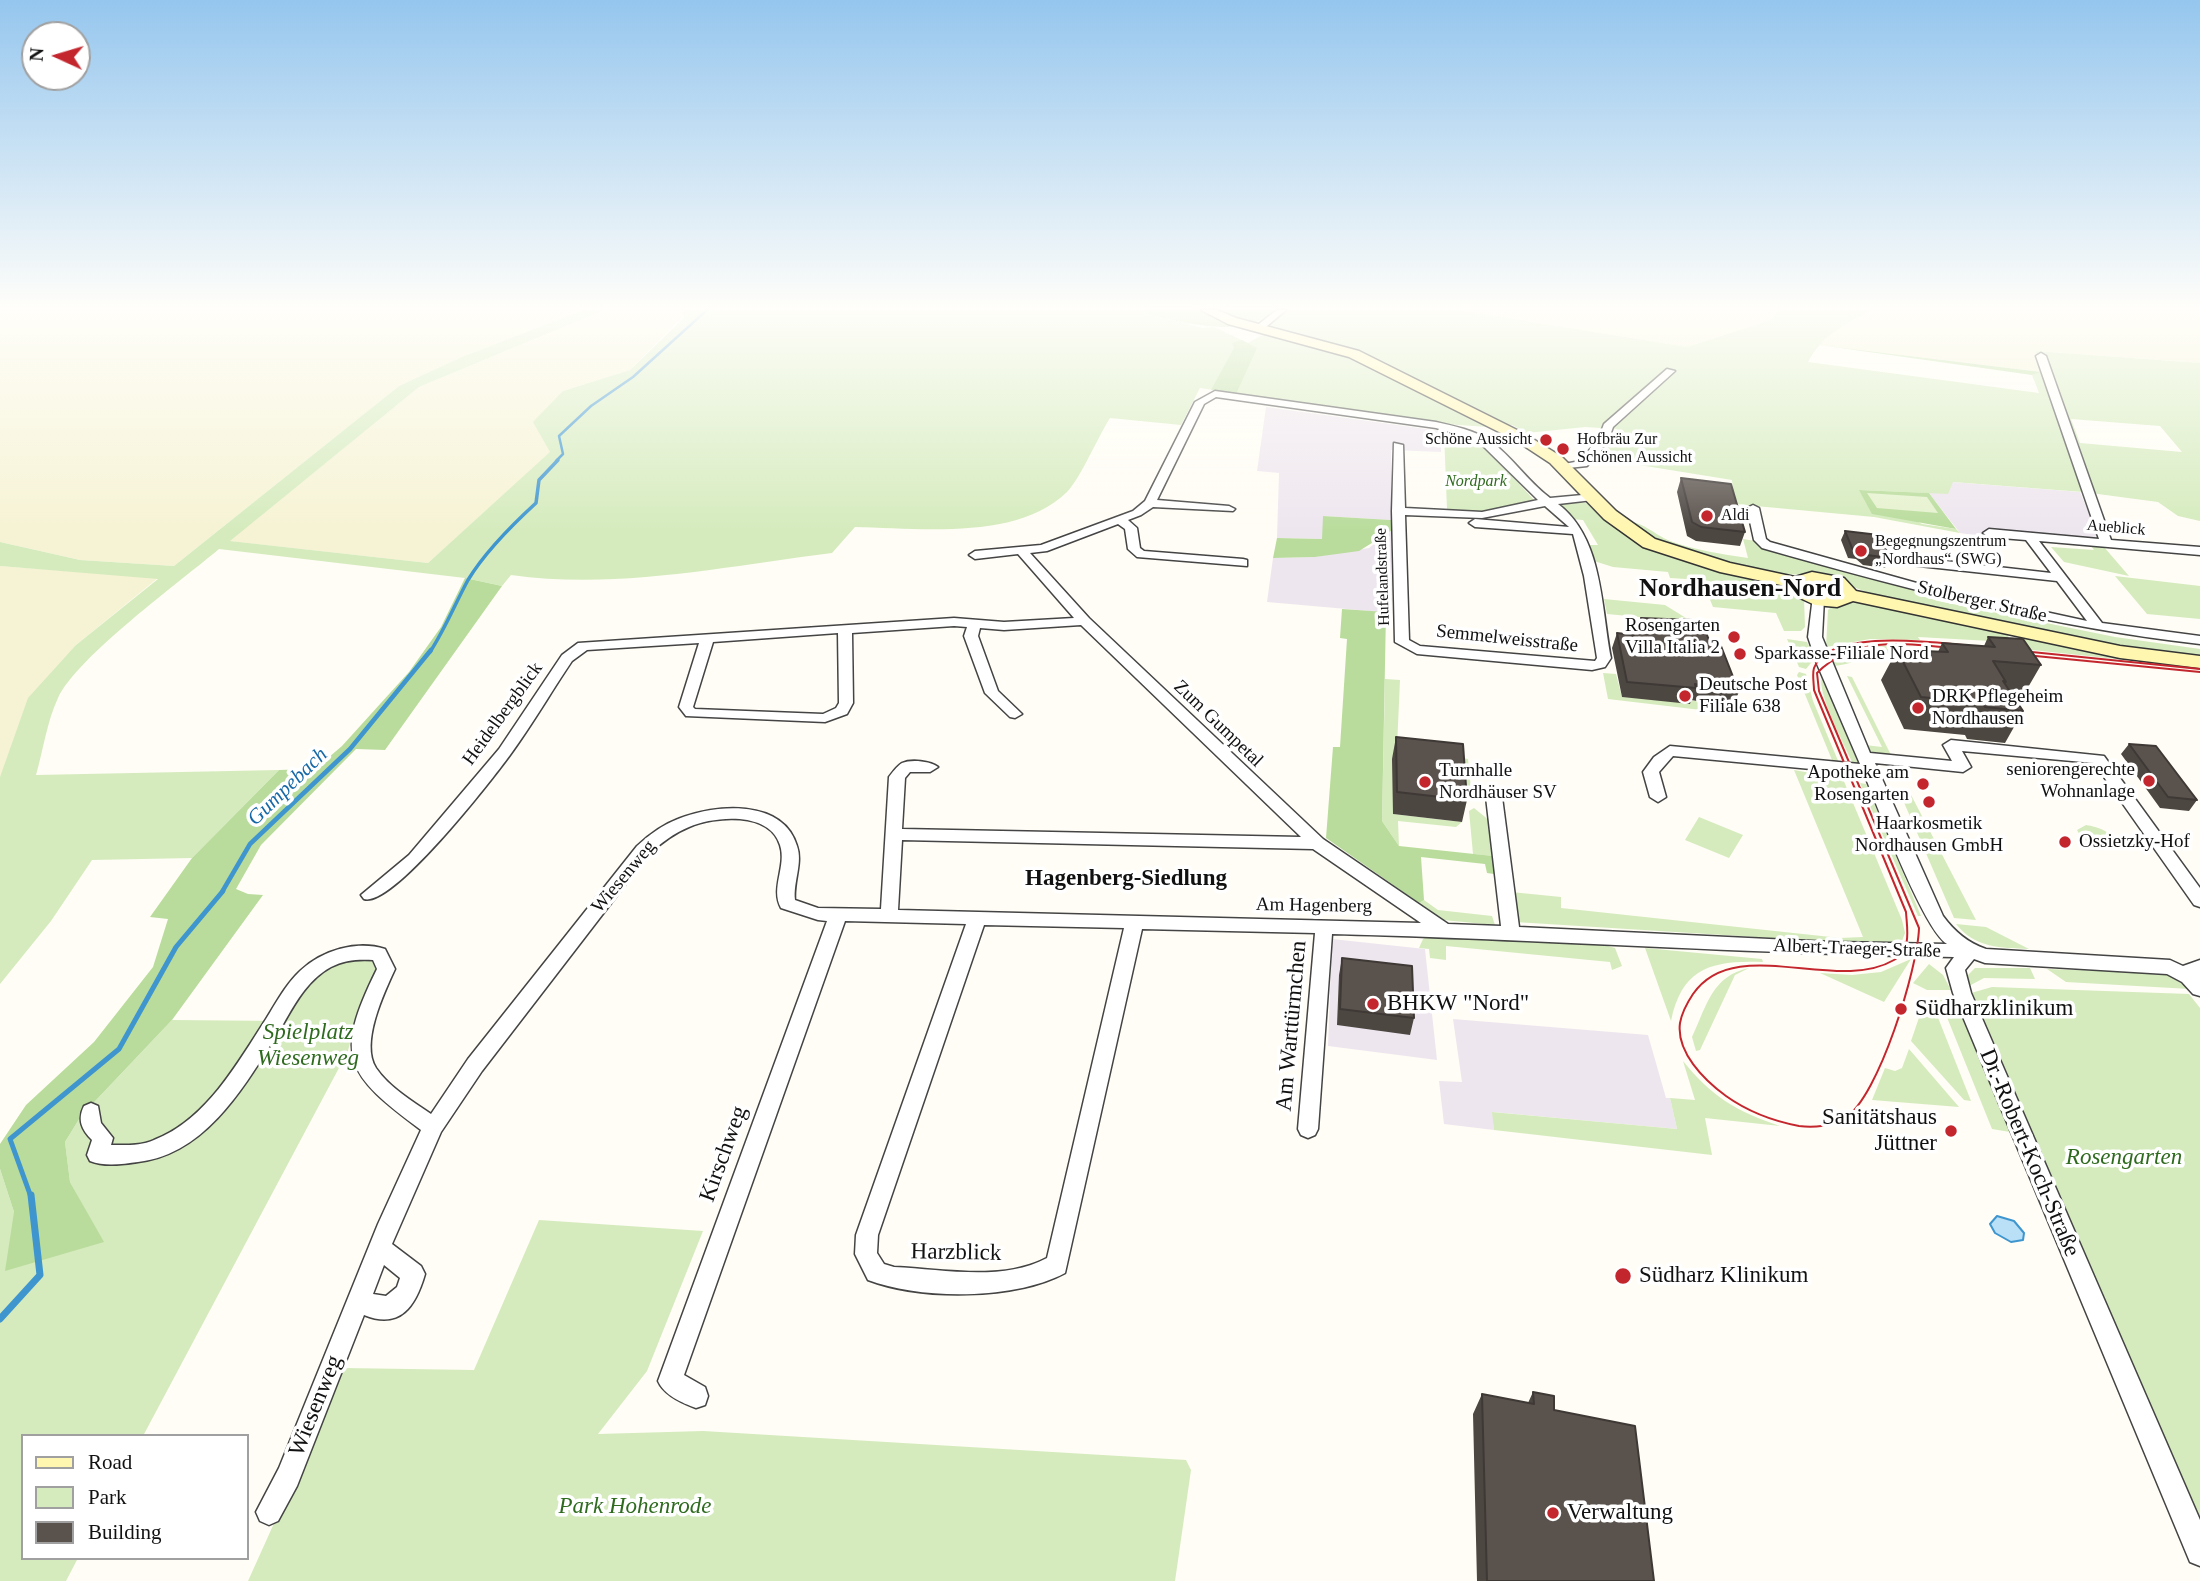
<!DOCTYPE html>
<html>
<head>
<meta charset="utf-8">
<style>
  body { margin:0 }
  #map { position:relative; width:2200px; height:1581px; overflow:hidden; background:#fffdf5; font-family:Georgia,serif }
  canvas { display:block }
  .legend { position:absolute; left:21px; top:1434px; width:228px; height:126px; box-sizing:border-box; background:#fff; border:2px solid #a0a0a0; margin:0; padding:9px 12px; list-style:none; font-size:21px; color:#111 }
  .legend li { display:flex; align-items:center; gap:14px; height:35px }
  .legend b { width:35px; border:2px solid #a0a0a0 }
  .north { position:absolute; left:21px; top:21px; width:70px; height:70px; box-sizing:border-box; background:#fff; border:2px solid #a0a0a0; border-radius:50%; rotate:274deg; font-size:19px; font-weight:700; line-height:28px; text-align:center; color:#111 }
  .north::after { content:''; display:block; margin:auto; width:24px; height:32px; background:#c4262e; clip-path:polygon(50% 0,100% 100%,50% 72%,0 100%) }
</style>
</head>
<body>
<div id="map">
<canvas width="2200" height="1581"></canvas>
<ul class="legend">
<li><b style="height:9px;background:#fff6b0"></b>Road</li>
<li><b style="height:19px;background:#d5ebbd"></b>Park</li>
<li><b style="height:19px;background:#5a524d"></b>Building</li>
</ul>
<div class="north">N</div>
</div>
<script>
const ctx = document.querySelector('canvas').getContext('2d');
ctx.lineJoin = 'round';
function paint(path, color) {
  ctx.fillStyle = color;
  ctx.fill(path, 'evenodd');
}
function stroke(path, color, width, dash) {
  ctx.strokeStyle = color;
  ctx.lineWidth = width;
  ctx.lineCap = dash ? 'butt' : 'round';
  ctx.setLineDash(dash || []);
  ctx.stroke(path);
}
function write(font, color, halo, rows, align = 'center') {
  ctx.font = font + ' Georgia,serif';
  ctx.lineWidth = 7;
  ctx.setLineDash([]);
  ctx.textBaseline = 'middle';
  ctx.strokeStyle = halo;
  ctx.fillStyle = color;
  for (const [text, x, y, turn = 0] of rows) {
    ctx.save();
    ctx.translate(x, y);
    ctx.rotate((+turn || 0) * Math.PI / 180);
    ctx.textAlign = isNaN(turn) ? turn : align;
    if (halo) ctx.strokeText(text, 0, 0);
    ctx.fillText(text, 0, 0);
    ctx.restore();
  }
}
const industrial = new Path2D(`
  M1266,407L1441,431V452L1391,450V520L1323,516V539L1277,538L1279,473L1257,471Z
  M1952,482L2080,492L2098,535L2091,539L1994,532L1979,536L1960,533L1929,493H1947Z
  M1391,531L1392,613L1267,602L1273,558L1315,557L1369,548Z
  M1332,939L1425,949L1437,1060L1328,1046Z
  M1453,1019L1648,1035L1666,1098H1670L1677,1129L1493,1112L1494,1130L1444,1124L1439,1081L1462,1082Z`);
const farmland = new Path2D(`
  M0,310H584L464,356L399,386L174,566L80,560L0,542Z
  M604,310H683L685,314L630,370L563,391L551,452L428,563L229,541L419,387Z
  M1458,310H1779L1771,320L1687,347Z
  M1870,310H2200V363L2037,351L2041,372L1819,345L1835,328L1849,324Z
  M0,566L158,578L76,645L0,777Z`);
const green = new Path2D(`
  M584,310H604L419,387L230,541L428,563L550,452L533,422L563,391L630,370L684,318L683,310H1146L1152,315L1203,328L1214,327L1248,343L1264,334L1233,325L1261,322L1277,310H1458L1687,347L1771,320L1779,310H1870C1842,329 1826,330 1808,362L2039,393L2032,375L2041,371L2036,351L2200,363V521L2178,516L2158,502L2083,492L1953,482L1948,494L1860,490L1922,524L1956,529L1960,533L1874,517L1734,504L1732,480L1602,459L1617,429L1585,427L1527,433L1512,425L1488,427L1444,424L1200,388L1181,425L1110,418C1098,437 1080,479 1067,492C1017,541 919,528 855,527L832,553C726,566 618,590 511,575L502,586L465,578L219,549C181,581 77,657 58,698C47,721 43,751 36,775L279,770L192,858L92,860L51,921L0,984V777L28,698L76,645L158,579L0,566V542L80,560L174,566L399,386L464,356ZM2071,419L2160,426L2182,452L2080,443Z
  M1444,432L1484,445L1534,500L1485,512L1447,510Z
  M1576,501L1594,505L1632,538L1792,588L1804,599L1805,627L1801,631H1784L1776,613L1713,607L1702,580L1670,578L1668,572L1613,567L1594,561L1588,545H1598L1583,520L1571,519L1561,506L1565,502Z
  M1624,521C1643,521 1653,534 1670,541C1695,550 1721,554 1748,558L1743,539L1761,542L1915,589V594L1938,601L2115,637L2200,649V659L2139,652L1882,598L1822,575L1771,574L1704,558L1655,542Z
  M2091,546L2104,547L2129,576L2064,562L2051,547L2094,550Z
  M2115,576L2200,586V619L2147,614Z
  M1604,599L1665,605L1686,618L1681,617L1682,621L1607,614Z
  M1849,603C1902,604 1957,621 2008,634L2009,642L1918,637L1920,640L1870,639L1826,647L1828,610L1833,605Z
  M2019,637L2200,668L2023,649Z
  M1787,639L1807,642L1815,658L1806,669L1799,667Z
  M1879,646L1918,647L1921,651C1906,652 1891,652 1876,655C1861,659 1848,665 1832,666L1830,661L1854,650Z
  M1799,672L1806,674L1813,701L1839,763L1832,760L1797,675Z
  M1603,673L1616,674L1622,697L1715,702L1718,712L1608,699Z
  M1822,676L1858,763L1853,764C1845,746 1816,692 1822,676Z
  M1847,676L1852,677L1891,755L1869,753L1865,745L1882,747Z
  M1385,679L1400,680L1397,747L1468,759L1471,789H1467L1468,798L1393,814L1462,822L1456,827L1398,821L1399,846L1382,821Z
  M1794,770L1843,779L1902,920L1905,933L1900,946L1515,922L1511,892L1561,897V908L1840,938L1863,937Z
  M1860,783L1866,784L1921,916H1918Z
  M1899,791H1909L1976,920L1954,918Z
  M1474,808L1490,821L1493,856L1473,854L1469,811Z
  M1699,817L1743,835L1729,858L1685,840Z
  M2086,825C2098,827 2112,831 2113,843C2100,850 2083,843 2077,830Z
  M1424,900L1438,910L1492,916L1495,925L1443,920L1419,903Z
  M1956,924L1986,927L2029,949C2001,948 1975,948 1956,924Z
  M1428,936L1604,945L1615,948L1622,966L1612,970L1610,962L1446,946V960L1430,958L1429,949L1419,948L1423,939Z
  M1645,948L1762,959L1763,962C1713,960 1682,967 1671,1021Z
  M371,958L377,973L354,1026L348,1051L143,1436H23V1558H78L66,1581H0V1169L14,1212L103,1242L70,1182L65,1142L81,1116L172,1020L281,1021C311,976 315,964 371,958Z
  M1911,959L1884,1002L1820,973L1852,975L1881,972Z
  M1929,964L1943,975L1951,990H1927L1913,983Z
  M1749,968L1735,975L1700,1050L1696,1051L1692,1037C1707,1005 1712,976 1749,968Z
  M1975,968H2030L2035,979L1984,978L1967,987L1968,975Z
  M2047,969L2165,973L2190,989L2066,982Z
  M1992,987L2189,994L2200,1008V1523L1971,993Z
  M1955,999L2010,1132L1992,1129L1940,1000Z
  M1925,1000H1931L1971,1101L1964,1100L1911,1041Z
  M1909,1049L1959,1107L1872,1100L1885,1068L1895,1071L1902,1068Z
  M1683,1061C1711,1096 1737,1112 1780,1126L1705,1118L1712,1155L1494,1130L1492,1112L1677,1129L1670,1098L1695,1100Z
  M539,1220L703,1231L647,1371L598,1434L703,1431L1186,1460L1191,1470L1175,1581H248L344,1368L474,1370Z`);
const forest = new Path2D(`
  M1146,310H1277C1241,338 1193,325 1152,315Z
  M1242,340L1257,348L1236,394L1211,390L1234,348L1232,343Z
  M1819,345L2041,372L2032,375Z
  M1859,490L1929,493L1956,529L1872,514Z
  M1323,516L1391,520V531L1359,551L1315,557L1273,558L1277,538L1322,539Z
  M465,578L502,586L385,750L356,749L261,845L236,889L248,894L263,895L172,1020L81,1116L65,1142L70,1182L104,1242L5,1271L14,1212L0,1169V1144L26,1105L94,1042L153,967L168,919L150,917L192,858L279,770L315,769L342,746L409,672L441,627Z
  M1342,609L1386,612L1382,821L1399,846L1493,856L1494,874L1487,873L1485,864L1421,857L1424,900L1419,903L1326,838L1333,747H1340L1347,639L1340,638Z`);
const pitch = new Path2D(`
  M1867,493L1927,497L1938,513L1877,508Z`);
const water = new Path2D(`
  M1997,1216L2014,1221L2024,1233L2023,1240L2011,1242L1995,1233L1990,1224Z`);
const streamFar4 = new Path2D(`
  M556,461L563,454L559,436L591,406L633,377L707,310`);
const streamFar3 = new Path2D(`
  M430,652C445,629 455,604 468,580C485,552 512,525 536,503L539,480L558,460`);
const streamFar2 = new Path2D(`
  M222,892L250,844L350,749L431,650`);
const streamFar1 = new Path2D(`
  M31,1197L10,1139L119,1049L176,947L223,891`);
const stream = new Path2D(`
  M0,1319L40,1275L31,1195`);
const minor = new Path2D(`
  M1277,310H1286L1261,331H1255V327Z
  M2041,353L2046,356L2111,540L2200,547V555L2039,541L2102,623L2200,636V644C2050,627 1906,589 1762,548L1754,540L1747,508L1753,505L1759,508L1766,539L1770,542L1931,587L2087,621L2057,581L1901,564L1895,560L1901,556L2051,573L2026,540L1989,537L1983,533L1989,529L2099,539L2036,356Z
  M1667,369L1675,371L1613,427L1608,441L1587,466L1559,469V465L1580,461L1598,440L1604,424Z
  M1215,391L1436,422C1454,426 1473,430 1489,440C1512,456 1527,481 1550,498L1593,494L1599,497L1593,500L1558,504C1603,538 1601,607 1611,658L1605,667L1592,670L1417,654L1395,642L1392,511L1394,443L1403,445L1405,508L1482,512L1538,500L1481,444L1469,438L1436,428L1216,397L1204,404L1157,500L1229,506L1235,509L1233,511L1153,507L1141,515L1128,520L1137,528L1140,548L1144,551L1243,559L1247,560V566L1137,557L1128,549L1125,529L1118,524L1047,551L1030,553L1089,618L1323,839L1448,924L1501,926L1486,797L1494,792L1502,797L1519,927L1832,942L1947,944C1923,929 1878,807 1864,774L1673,756L1659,772L1666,797L1658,802L1650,797L1643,772L1654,757L1670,746L1860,764L1817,664L1808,637L1813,596L1818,595L1824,599L1822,637L1870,753L1952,761L1943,745L1951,740L2104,756L2200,888V907L2194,905L2094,763L1962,751L1971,767L1963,772L1875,763L1943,916C1954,931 1968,943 1986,949L2170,960L2183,966L2200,960V996L2193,994L2182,982L2167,974L1985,963L1974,959L1965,970L1971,993L2200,1520V1566L2190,1562L1953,993L1946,968L1954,957C1747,954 1540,939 1332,934L1318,1129L1315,1135L1308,1138L1301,1135L1298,1129L1315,933L1142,929L1065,1273C1015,1300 921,1300 868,1280L855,1254L856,1235L966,924L845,921L684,1375L705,1387L708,1396L705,1405L696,1408C682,1403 664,1395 658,1381L827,921L818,920L781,908C770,888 787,866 780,845C769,811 715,816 689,827C674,833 661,843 649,854L482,1071L441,1132L392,1244L421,1266L425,1274C416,1305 401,1330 364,1315L297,1486L278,1521L269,1525L260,1521L256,1512L279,1468L378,1224L421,1130C346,1074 333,1058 377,969L373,960C359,959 344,960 331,967C307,980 294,1005 281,1028C247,1082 208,1154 138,1162C123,1164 105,1167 90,1161L87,1155L92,1140C82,1130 77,1120 84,1106L91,1103L98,1106L101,1123L113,1138L111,1145C125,1145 141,1146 154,1140C206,1120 237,1064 266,1019C276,1003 286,984 300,971C322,950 357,940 385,949L395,969C384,993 360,1043 376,1068C389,1087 412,1101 431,1114L468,1059L637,846C649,835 662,825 678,819C714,804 783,798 797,846C803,863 793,882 795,900L818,908L881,909L889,777C892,773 897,766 902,763C911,759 931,761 938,767L930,772H910L905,778L902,829L1301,837L1081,625L1004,630L980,628L978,636L998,691L1022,714L1015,718L1010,717L985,693L964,636L967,627L954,626L852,633L853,703L847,714L825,722L686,716L679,707L699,643L587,650L572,661C551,692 532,725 510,755C491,781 392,908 364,899L361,895L409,855L499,749L562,655L578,643L954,618L1004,622L1074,618L1018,554L975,559L969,555L975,551L1041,545L1133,511L1145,501L1195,402ZM1545,506L1569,527L1475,519L1469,523L1475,527L1573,534L1584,576L1597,658L1595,661L1420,646L1409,640L1405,515L1482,518ZM838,633L839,703L836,708L823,714L695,709L693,707L713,642ZM902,840L1313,849L1421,923L898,910ZM984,925L1124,928L1047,1258C1002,1282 943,1269 894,1267L884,1264L877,1253L878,1235ZM384,1265L400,1278L397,1287L386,1296L373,1294Z`);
const secondary = new Path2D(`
  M1201,310H1217L1236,318L1359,351L1525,434L1562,457L1616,511L1655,539L1730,563L1795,577L1812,572L1844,578L1856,591L2120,646L2200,656V668L2120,658L1853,601L1837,607L1815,605L1800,598L1790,587L1720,572L1643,547L1604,519L1550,463L1515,440L1349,357L1228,324ZM1814,583L1832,586L1839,594L1824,595L1807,585Z`);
const tram = new Path2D(`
  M1960,649C1910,644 1856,634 1817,673L1819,691L1919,928C1918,967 1879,1097 1845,1118C1833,1126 1814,1128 1799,1126C1773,1121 1747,1111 1726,1096C1704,1080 1676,1052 1680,1023C1682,1012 1687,1003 1693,994C1735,933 1836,994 1894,960C1912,950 1907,929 1906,912L1814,690C1814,684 1812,674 1814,668C1829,629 1930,642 1963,645
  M2012,650L2200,669
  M2015,654L2200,672`);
const wall = new Path2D(`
  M1681,478L1745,532L1740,546L1696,541L1687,536L1677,492Z
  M1845,531L1890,558L1885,568L1863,565L1856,559L1848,558L1841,540Z
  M1641,618L1696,629L1711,645L1739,692L1732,707L1691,700L1690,704L1622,697L1612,648L1617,633L1627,634L1631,623L1639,624Z
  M1988,637L2041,665L2023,696L2012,695L2023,711L2005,743L1967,739L1965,735L1904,729L1881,680L1897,650L1938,652L1942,643L1984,646Z
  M1396,737L1467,800L1462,822L1393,814L1392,759Z
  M2129,744L2197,800L2189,811L2160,808L2121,754Z
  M1342,958L1414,1018L1410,1035L1337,1025L1339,975Z
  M1533,1392L1554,1410L1654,1581H1477L1473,1414L1482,1394L1528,1403Z`);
const building = new Path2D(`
  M1681,478L1731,484L1745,532L1701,527L1692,522Z
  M1845,531L1879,535L1890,558L1867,555L1860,549L1852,548Z
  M1641,618L1693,620L1696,629L1705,630L1711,645L1721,646L1739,692L1695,684L1696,688L1627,682L1617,633L1634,635L1631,623L1643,624Z
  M1988,637L2023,639L2041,665L1993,661L2006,682L2003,681L2023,711L1985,707L1982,703L1921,697L1897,650L1948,652L1942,643L1995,647Z
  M1396,737L1463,744L1467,800L1397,792Z
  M2129,744L2156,746L2197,800L2168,797Z
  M1342,958L1412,966L1414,1018L1340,1009Z
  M1533,1392L1554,1396V1410L1635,1426L1654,1581H1487L1482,1394L1534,1404Z`);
const markers = [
  [1546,440,7,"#c4262e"],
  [1563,449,7,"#c4262e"],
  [1707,516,7,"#c4262e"],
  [1861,551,7,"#c4262e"],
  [1734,637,7,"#c4262e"],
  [1740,654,7,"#c4262e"],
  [1685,696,7,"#c4262e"],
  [1918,708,7,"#c4262e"],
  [2149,781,7,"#c4262e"],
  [1425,782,7,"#c4262e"],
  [1923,784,7,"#c4262e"],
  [1929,802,7,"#c4262e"],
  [2065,842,7,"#c4262e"],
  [1373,1004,7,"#c4262e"],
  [1901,1009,7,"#c4262e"],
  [1951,1131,7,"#c4262e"],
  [1623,1276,9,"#c4262e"],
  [1553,1513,7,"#c4262e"]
];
const farPoinames = [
  ["Schöne Aussicht",1532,440,"right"],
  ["Hofbräu Zur",1577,440],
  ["Schönen Aussicht",1577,458],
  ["Aldi",1721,516],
  ["Begegnungszentrum",1875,542],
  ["„Nordhaus“ (SWG)",1875,560]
];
const farParknames = [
  ["Nordpark",1476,482]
];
const farStreetnames = [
  ["Aueblick",2116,528,5],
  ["Hufelandstraße",1383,577,-92]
];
const streetNames = [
  ["Stolberger Straße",1982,602,13],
  ["Semmelweisstraße",1507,639,6],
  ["Heidelbergblick",503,714,-54],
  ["Zum Gumpetal",1218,724,44],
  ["Wiesenweg",624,877,-50],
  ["Am Hagenberg",1314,906,1],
  ["Albert-Traeger-Straße",1857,949,2]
];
const poiNames = [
  ["Rosengarten",1720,626,"right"],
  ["Villa Italia 2",1720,648,"right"],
  ["Sparkasse-Filiale Nord",1754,654],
  ["Deutsche Post",1699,685],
  ["Filiale 638",1699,707],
  ["DRK Pflegeheim",1932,697],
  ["Nordhausen",1932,719],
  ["seniorengerechte",2135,770,"right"],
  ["Wohnanlage",2135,792,"right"],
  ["Turnhalle",1439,771],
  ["Nordhäuser SV",1439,793],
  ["Apotheke am",1909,773,"right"],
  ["Rosengarten",1909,795,"right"],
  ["Haarkosmetik",1929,824,"center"],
  ["Nordhausen GmbH",1929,846,"center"],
  ["Ossietzky-Hof",2079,842]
];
const waterNames = [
  ["Gumpebach",288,787,-44]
];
const quarterNames = [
  ["Hagenberg-Siedlung",1126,879]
];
const nearPoinames = [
  ["BHKW \"Nord\"",1387,1004],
  ["Südharzklinikum",1915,1009],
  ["Sanitätshaus",1937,1118,"right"],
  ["Jüttner",1937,1144,"right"],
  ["Südharz Klinikum",1639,1276],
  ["Verwaltung",1567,1513]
];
const nearStreetnames = [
  ["Am Warttürmchen",1292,1026,-85],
  ["Dr.-Robert-Koch-Straße",2029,1153,67],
  ["Kirschweg",724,1154,-70],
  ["Harzblick",956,1253,1],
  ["Wiesenweg",316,1406,-68]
];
const nearParknames = [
  ["Spielplatz",308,1033],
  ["Wiesenweg",308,1059],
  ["Rosengarten",2124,1158],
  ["Park Hohenrode",635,1507]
];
const districtNames = [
  ["Nordhausen-Nord",1740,589]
];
paint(industrial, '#eee6ef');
paint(farmland, '#f6f3d4');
paint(green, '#d5ebbd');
paint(forest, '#b9dc9c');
paint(pitch, '#e6f2cf');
paint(water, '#b9e0f7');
stroke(water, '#3f96cf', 2);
stroke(streamFar4, '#3f96cf', 2.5);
stroke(streamFar3, '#3f96cf', 3.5);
stroke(streamFar2, '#3f96cf', 4.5);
stroke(streamFar1, '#3f96cf', 5);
stroke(stream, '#3f96cf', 7);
stroke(minor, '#444', 3);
stroke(secondary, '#333', 3);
paint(minor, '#fff');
paint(secondary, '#fff6b0');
stroke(tram, '#c4262e', 2);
paint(wall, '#4d4742');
paint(building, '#5a524d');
stroke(building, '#3f3936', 2);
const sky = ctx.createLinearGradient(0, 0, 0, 531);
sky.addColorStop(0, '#95c6ee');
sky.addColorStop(0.58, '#fffefa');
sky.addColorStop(1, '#fffefa00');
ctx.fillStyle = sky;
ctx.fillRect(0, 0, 2200, 531);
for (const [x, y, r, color] of markers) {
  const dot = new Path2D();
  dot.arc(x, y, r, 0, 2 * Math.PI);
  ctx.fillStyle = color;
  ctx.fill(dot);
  stroke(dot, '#fff', 2.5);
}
write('16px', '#111', '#fff', farPoinames, 'left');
write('italic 16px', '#2f6b1f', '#fff', farParknames);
write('16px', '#111', '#fff', farStreetnames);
write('19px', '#111', '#fff', streetNames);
write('19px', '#111', '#fff', poiNames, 'left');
write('italic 21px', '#1768a6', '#fff', waterNames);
write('bold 23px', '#111', '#fff', quarterNames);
write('23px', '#111', '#fff', nearPoinames, 'left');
write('23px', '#111', '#fff', nearStreetnames);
write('italic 23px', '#2f6b1f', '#fff', nearParknames);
write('bold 26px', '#111', '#fff', districtNames);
</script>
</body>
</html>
